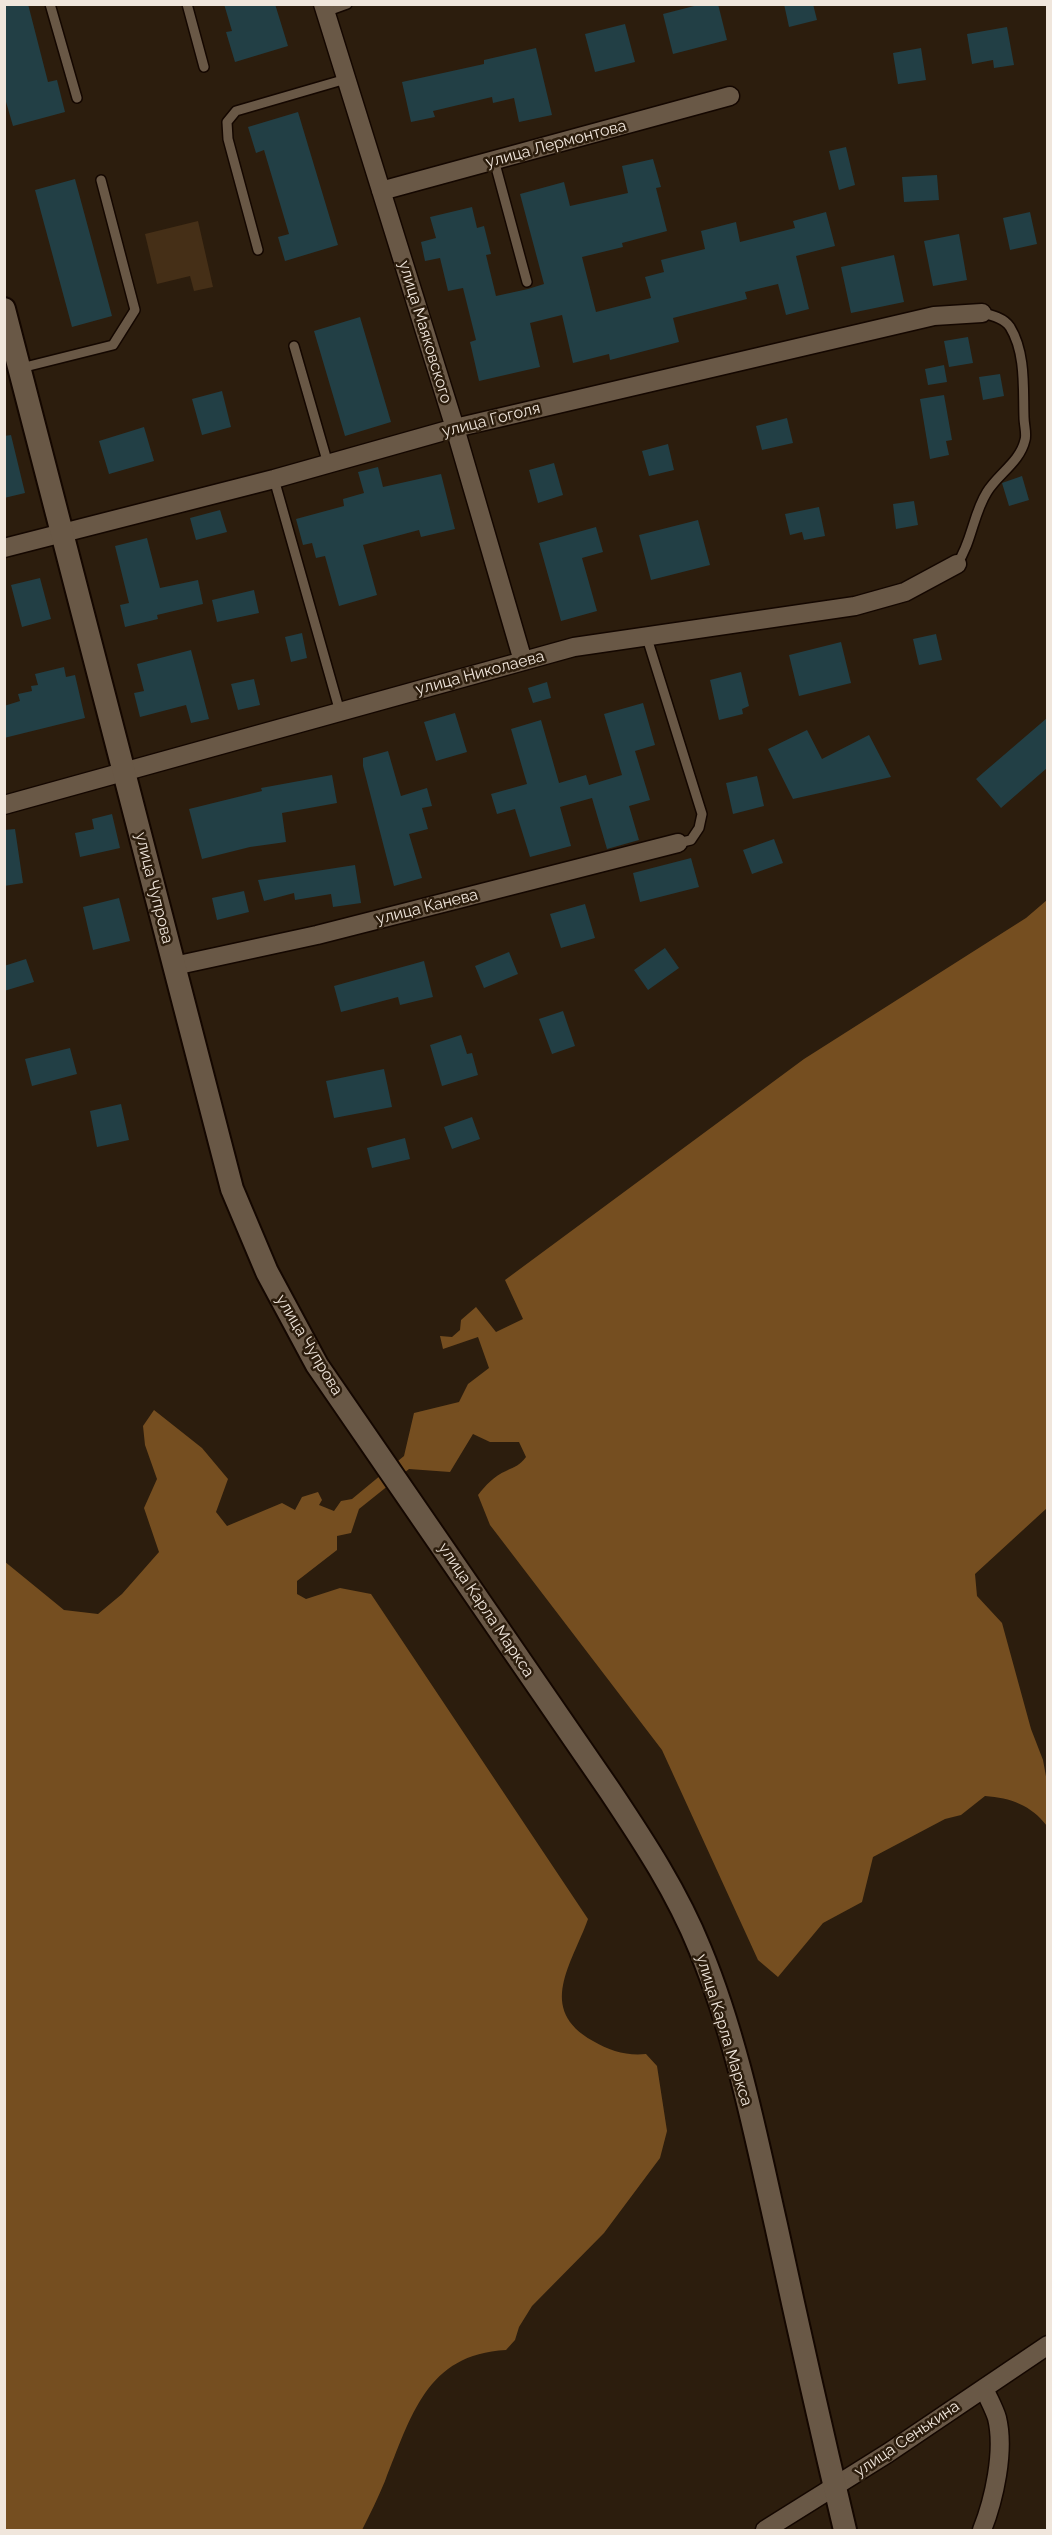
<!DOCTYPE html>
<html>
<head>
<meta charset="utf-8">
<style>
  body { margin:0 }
  #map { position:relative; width:1052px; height:2535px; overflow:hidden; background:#2c1d0d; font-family:Raleway,sans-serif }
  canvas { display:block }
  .frame { position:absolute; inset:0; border:6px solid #f0e6dc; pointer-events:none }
</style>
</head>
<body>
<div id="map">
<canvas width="1052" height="2535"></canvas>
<div class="frame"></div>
</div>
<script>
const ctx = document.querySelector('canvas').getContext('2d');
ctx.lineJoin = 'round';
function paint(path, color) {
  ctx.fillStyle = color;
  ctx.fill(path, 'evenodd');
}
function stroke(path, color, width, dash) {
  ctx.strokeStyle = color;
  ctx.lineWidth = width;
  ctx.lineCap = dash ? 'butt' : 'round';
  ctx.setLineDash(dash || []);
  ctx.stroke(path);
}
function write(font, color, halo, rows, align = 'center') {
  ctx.font = font + ' Raleway,sans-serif';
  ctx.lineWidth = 5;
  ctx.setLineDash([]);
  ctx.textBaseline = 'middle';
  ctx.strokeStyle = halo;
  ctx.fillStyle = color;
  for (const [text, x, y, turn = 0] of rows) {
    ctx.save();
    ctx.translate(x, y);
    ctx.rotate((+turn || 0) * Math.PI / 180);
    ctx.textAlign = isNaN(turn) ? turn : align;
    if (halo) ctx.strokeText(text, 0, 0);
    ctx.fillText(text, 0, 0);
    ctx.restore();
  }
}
const green = new Path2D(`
  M198,221L213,287L194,291L190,276L157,284L145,234Z`);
const water = new Path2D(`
  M1047,900V1508L975,1574L977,1596L1002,1623L1031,1729L1043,1760L1047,1782V1826C1031,1805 1011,1798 985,1796L961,1815L945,1819L873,1857L862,1902L823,1923L778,1977L758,1960L662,1750L490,1525L478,1495C486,1485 494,1476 506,1471C516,1466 519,1466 526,1457L519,1442H490L473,1434L450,1472L409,1469L359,1509L351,1533L337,1536V1550L297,1581V1594L306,1599L340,1588L371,1594L588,1919C572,1964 536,2009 593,2041C610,2051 627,2056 646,2054L657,2066L667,2131L660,2158L604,2233L532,2306L519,2327L515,2340L506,2350C426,2354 411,2417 385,2481C378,2498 370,2514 362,2530H5L4,1561L64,1610L98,1614L122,1594L159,1552L144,1508L157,1479L145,1445L143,1426L154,1410L202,1448L228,1479L216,1512L227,1526L282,1503L295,1510L302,1497L318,1492L322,1500L319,1505L334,1511L341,1501L352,1499L404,1456L414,1413L459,1402L468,1384L489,1368L478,1337L443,1349L440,1336L452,1337L460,1330L461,1320L476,1307L496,1332L523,1319L505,1280L804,1059L1026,918Z`);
const building = new Path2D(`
  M4,4H28L48,82L57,80L65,112L13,126L4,95Z
  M224,4H275L288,46L235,62L226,32L232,31Z
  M702,4H718L727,40L673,54L663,14Z
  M784,4H813L817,20L789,27Z
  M625,24L635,62L595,72L585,34Z
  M1007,27L1014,65L994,68L993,60L972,64L967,34Z
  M536,48L552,115L519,122L514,98L493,103L492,97L433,111L435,117L411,122L402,82L484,64V60Z
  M921,48L926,80L898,84L893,53Z
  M298,112L338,245L285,261L278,237L289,234L264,150L256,153L248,127Z
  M846,147L855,185L839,190L829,151Z
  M653,159L661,187L656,188L667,231L622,243L623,247L582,257L596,312L651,298L645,277L664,272L661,260L705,249L701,231L736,222L740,242L795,228L793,221L826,212L835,246L796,256L809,309L786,315L778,284L745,292L747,299L673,318L679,342L610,360L609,354L573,363L562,315L530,323L540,367L479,381L470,342L476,340L463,288L448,291L440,258L425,261L421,242L436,238L430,217L472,207L477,228L484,226L491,254L486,255L496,296L528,289L544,284L520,194L564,182L570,206L628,193L622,166Z
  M937,175L939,200L904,202L902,177Z
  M75,179L112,316L72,327L35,190Z
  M1030,212L1037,244L1010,250L1003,218Z
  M959,234L967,280L933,286L924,241Z
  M894,255L904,302L851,313L841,267Z
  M360,317L391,422L345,436L314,331Z
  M968,337L973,363L949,367L944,341Z
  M944,365L947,382L928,385L925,369Z
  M1000,374L1004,396L983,400L979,377Z
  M222,391L231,427L202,435L192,399Z
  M944,395L952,440L946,441L949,455L930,459L920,399Z
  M787,418L793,443L762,450L756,426Z
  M144,427L154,461L109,474L99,441Z
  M11,435L25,493L4,498V436Z
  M668,444L674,470L649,476L642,451Z
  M554,463L563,495L538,503L529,470Z
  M378,467L383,487L441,474L455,529L421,537L419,530L363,545L377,595L339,606L325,556L316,558L312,543L303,545L296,519L344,506L343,499L364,493L358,472Z
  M1022,476L1029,500L1009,506L1002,483Z
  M914,501L918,525L896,529L893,504Z
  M819,507L825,536L804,540L802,532L790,535L785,514Z
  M220,510L227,532L196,540L190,518Z
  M698,520L710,565L651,580L639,535Z
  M596,527L603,552L582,558L597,611L561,621L539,543Z
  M147,538L160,588L198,580L203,604L157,615L158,619L125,627L120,605L129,603L115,546Z
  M40,578L51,619L22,627L11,585Z
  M254,590L259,613L217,622L212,600Z
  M302,633L307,658L291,662L285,637Z
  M936,634L942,660L919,665L913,639Z
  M841,642L851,683L799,696L789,655Z
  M191,650L209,719L191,723L186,705L140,717L134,693L144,691L137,664Z
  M64,667L66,677L75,675L85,718L4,738V706L20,701L18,694L32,691L31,686L38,685L35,674Z
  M741,672L749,706L742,709L743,714L719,720L710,680Z
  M254,679L260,705L238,710L231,684Z
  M547,682L551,698L533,703L528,688Z
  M643,703L655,745L635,751L650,800L629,806L639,840L607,849L592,798L560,807L571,846L530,857L515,809L497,814L491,794L527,784L511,729L541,720L559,783L586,775L589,785L622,775L604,714Z
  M455,713L467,752L436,761L424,722Z
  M1047,718V768L1001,808L976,779Z
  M807,730L822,759L869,735L891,777L793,799L768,749Z
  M388,751L401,796L427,788L432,806L422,808L428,829L409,834L422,878L394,886L363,766V758Z
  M332,775L337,803L282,813L286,842L250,847L202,859L189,809L262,791L261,788Z
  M757,776L764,806L733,814L726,783Z
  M112,814L120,848L80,857L75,833L94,829L92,819Z
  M15,829L23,883L4,886V830Z
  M774,839L783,863L752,874L743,850Z
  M691,858L699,887L640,902L633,873Z
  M355,865L361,903L333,907L331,894L295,900L294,893L264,901L258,880Z
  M244,891L249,912L217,920L212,898Z
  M119,898L130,941L93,950L83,907Z
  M585,904L595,938L561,948L550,914Z
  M665,948L679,968L648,990L634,970Z
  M509,952L518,974L484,988L475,966Z
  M26,959L34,982L4,991V966Z
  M424,961L433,997L400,1005L398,997L341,1012L334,986Z
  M563,1011L575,1046L552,1054L539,1019Z
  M461,1035L467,1054L472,1053L478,1075L442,1086L430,1045Z
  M70,1048L77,1074L32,1086L25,1059Z
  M384,1069L392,1107L334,1118L326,1081Z
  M121,1104L129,1140L97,1147L90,1111Z
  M472,1117L480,1139L452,1149L444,1127Z
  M405,1138L410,1159L372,1168L367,1148Z`);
const service = new Path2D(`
  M50,4L77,98
  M187,4L204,67
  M325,12L347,4
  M494,160L527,282
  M258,250L228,139L227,122L236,111L346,79
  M294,346L328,464
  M21,368L113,345L135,310L101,180
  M274,479L340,712
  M957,564C972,542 973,514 987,492C998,474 1020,462 1025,440C1027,434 1024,425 1024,417C1023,389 1026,353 1010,327C1004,318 992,315 982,313
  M647,638L702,814L699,828L691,840L678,843`);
const minor = new Path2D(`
  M323,4L455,428L523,661
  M381,191L730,96
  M4,548L274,479L455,428L934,316L982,313
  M4,805L574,647L855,606L905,592L957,564
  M174,966L317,935L678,843
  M765,2530L888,2453L1048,2345
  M982,2530C994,2500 1005,2451 997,2418C994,2408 988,2398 984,2388`);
const tertiary = new Path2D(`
  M4,309L232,1189L267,1272L317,1365L610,1791C644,1842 677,1892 700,1949C736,2036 755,2132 776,2225C798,2327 821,2429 845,2530`);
const streetNames = [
  ["улица Лермонтова",556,144,-15],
  ["улица Маяковского",425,332,73],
  ["улица Гоголя",491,420,-14],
  ["улица Николаева",480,673,-15],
  ["улица Чупрова",154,888,76],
  ["улица Канева",427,907,-14],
  ["улица Чупрова",309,1345,59],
  ["улица Карла Маркса",486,1610,56],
  ["улица Карла Маркса",724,2030,73],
  ["улица Сенькина",907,2439,-34]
];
paint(green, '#452f17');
paint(water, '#754e20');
paint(building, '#223f45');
stroke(service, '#140700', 12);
stroke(minor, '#140700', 21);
stroke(tertiary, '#140700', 26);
stroke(service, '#695846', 9);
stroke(minor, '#695846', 18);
stroke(tertiary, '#695846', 22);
write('16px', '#f0e6dc', '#2c1d0d', streetNames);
</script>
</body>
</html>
